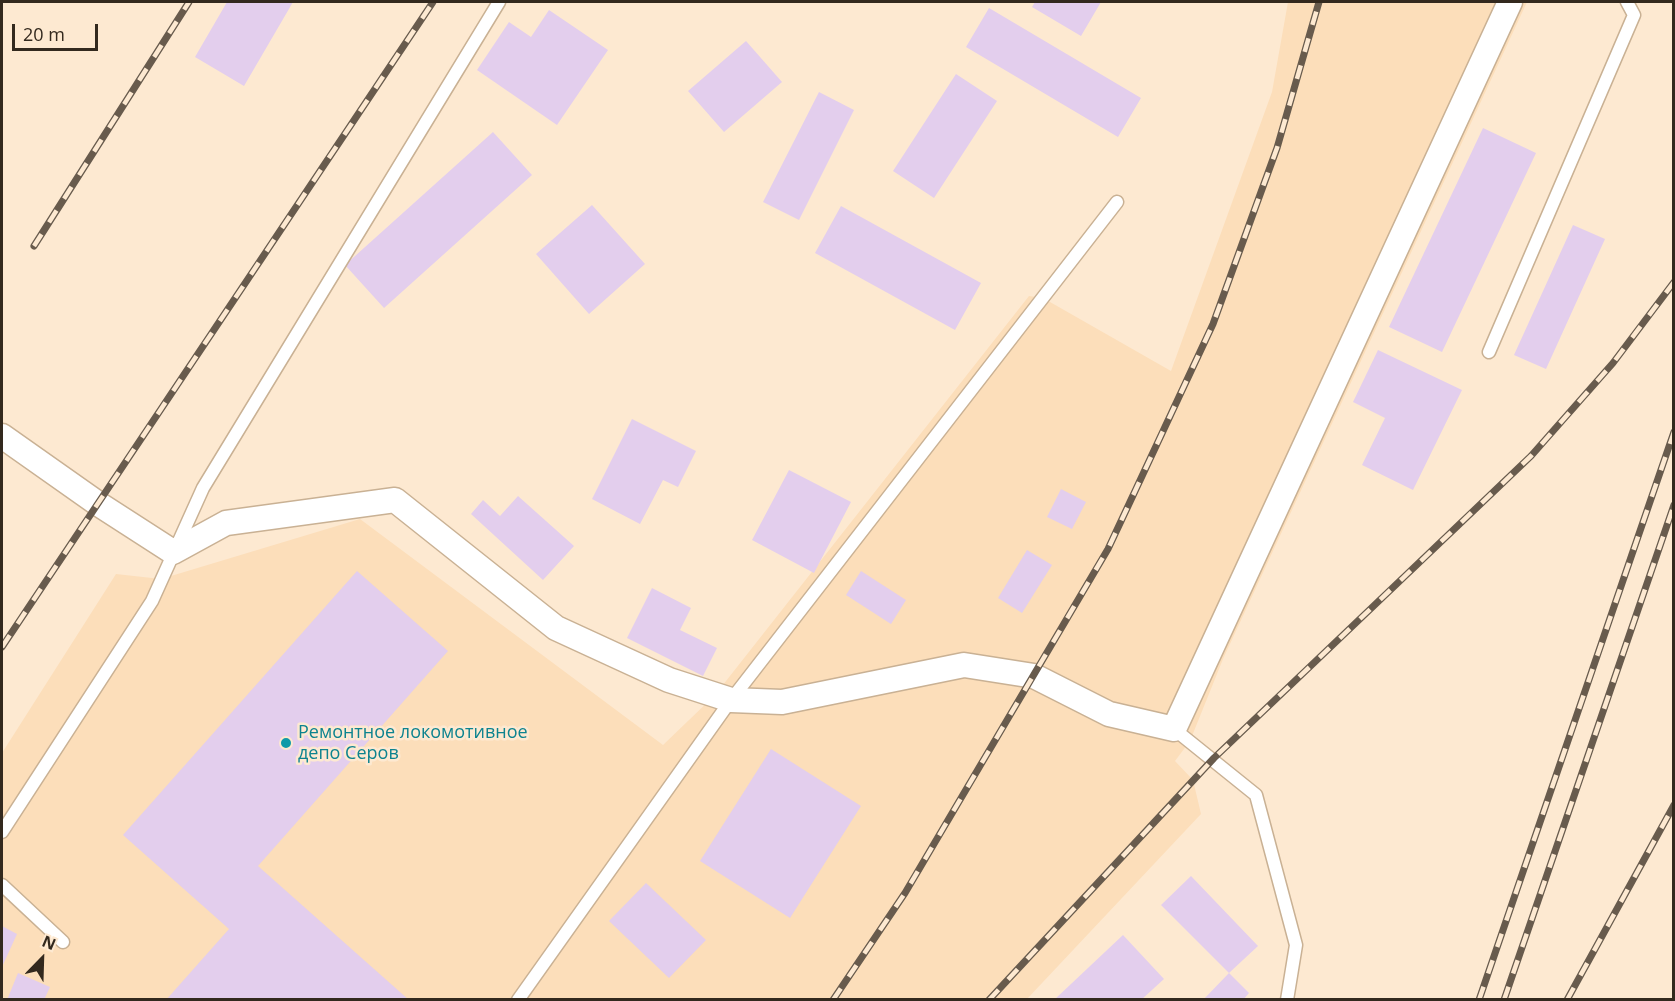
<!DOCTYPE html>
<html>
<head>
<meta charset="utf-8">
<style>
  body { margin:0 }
  #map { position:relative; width:1675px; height:1001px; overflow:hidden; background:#fde9d1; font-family:"Open Sans",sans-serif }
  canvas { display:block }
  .frame { position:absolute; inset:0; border:3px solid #33291e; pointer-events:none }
  .north { position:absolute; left:12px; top:929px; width:60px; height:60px; -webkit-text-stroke:4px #fde9d1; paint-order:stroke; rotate:23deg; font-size:16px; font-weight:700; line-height:24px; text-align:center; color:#33291e }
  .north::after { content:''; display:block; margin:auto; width:21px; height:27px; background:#33291e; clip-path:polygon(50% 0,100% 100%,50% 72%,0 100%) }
  .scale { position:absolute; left:12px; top:24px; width:86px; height:27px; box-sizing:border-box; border:3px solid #33291e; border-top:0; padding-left:8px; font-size:18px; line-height:21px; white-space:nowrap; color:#33291e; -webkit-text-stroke:4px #fde9d1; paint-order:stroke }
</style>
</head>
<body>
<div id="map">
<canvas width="1675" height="1001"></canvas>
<div class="frame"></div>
<div class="north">N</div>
<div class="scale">20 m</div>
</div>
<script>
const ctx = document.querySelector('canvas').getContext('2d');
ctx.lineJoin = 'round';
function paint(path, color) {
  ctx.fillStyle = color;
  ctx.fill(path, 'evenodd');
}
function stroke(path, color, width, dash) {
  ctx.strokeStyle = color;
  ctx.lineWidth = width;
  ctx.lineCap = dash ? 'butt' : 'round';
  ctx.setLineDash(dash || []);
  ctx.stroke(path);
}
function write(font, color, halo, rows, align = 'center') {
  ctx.font = font + ' "Open Sans",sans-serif';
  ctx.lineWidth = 5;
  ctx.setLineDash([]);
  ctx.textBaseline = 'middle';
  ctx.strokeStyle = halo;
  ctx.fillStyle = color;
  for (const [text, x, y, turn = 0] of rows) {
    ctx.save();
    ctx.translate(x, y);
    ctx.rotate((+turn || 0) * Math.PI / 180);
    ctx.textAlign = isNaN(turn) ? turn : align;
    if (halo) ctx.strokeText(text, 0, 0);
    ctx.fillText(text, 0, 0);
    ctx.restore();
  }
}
const built = new Path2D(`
  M1288,2H1527L1223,659L1190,741L1175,761L1193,780L1201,814L1027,999H2V753L116,574L161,579L360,519L663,745L715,695L1029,296L1043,298L1171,371L1272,92Z`);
const building = new Path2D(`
  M227,2H293L244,86L195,57Z
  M1035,2H1101L1081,36L1032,7Z
  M989,8L1141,98L1118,137L966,47Z
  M549,10L608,50L557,125L477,70L509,22L531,37Z
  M746,41L782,82L724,132L688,91Z
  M956,74L997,101L934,198L893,171Z
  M819,92L854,110L799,220L763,202Z
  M1483,128L1536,153L1442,352L1389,327Z
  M493,132L532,175L384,308L345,265Z
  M592,205L645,264L589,314L536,254Z
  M841,206L981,283L955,330L815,253Z
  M1573,225L1605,239L1546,369L1514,355Z
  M1378,350L1462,390L1413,490L1362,465L1385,418L1353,402Z
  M632,419L696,451L678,487L663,480L640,524L592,499Z
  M789,470L851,502L814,573L752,540Z
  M1061,489L1086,502L1072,529L1047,517Z
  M518,496L574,546L543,580L471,514L483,500L500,516Z
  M1027,550L1052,565L1022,613L998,598Z
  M357,571L448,651L258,866L409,1000H166L229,929L123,835Z
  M861,571L906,600L891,624L846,595Z
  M652,588L691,608L680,630L717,648L703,676L627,638Z
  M771,749L861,806L790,918L700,861Z
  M1191,876L1258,946L1229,973L1161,905Z
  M646,883L706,940L669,978L609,921Z
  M2,926L17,934L2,967Z
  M1123,935L1164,979L1141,1000H1054Z
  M18,973L50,987L44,1000H7Z
  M1229,973L1249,993L1243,1000H1203Z`);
const lane = new Path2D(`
  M1489,352L1634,15L1627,2
  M1174,729L1256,795L1296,945L1287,1000
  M2,832L152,601L203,488L499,2
  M2,885L63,942
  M518,1000L731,700L1117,202`);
const street = new Path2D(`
  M2,436L97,503L173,552L226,523L395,500L556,628L669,680L731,700L782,702L964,665L1034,676L1109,714L1174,729L1510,2`);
const rail = new Path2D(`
  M34,246L189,2
  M2,647L433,2
  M833,1000L905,893L1108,549L1213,324L1277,148L1319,2
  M989,1000L1214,758L1531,456L1613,363L1674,282
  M1479,1000L1674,432
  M1504,1000L1674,505
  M1567,1000L1674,805`);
const markers = [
  [286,743,6,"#0f9aa8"]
];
const cultureNames = [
  ["Ремонтное локомотивное",298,733],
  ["депо Серов",298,754]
];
paint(built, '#fcdeba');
paint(building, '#e3ceed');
stroke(lane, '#c9b194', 15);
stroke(street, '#c9b194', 27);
stroke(lane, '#fff', 12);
stroke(street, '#fff', 24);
stroke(rail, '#685b4d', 7);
stroke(rail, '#fde9d1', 4.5, [14]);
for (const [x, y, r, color] of markers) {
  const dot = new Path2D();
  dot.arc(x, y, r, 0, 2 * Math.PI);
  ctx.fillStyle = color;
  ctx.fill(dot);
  stroke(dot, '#fde9d1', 2);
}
write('18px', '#0d838f', '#fde9d1', cultureNames, 'left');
</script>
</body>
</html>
